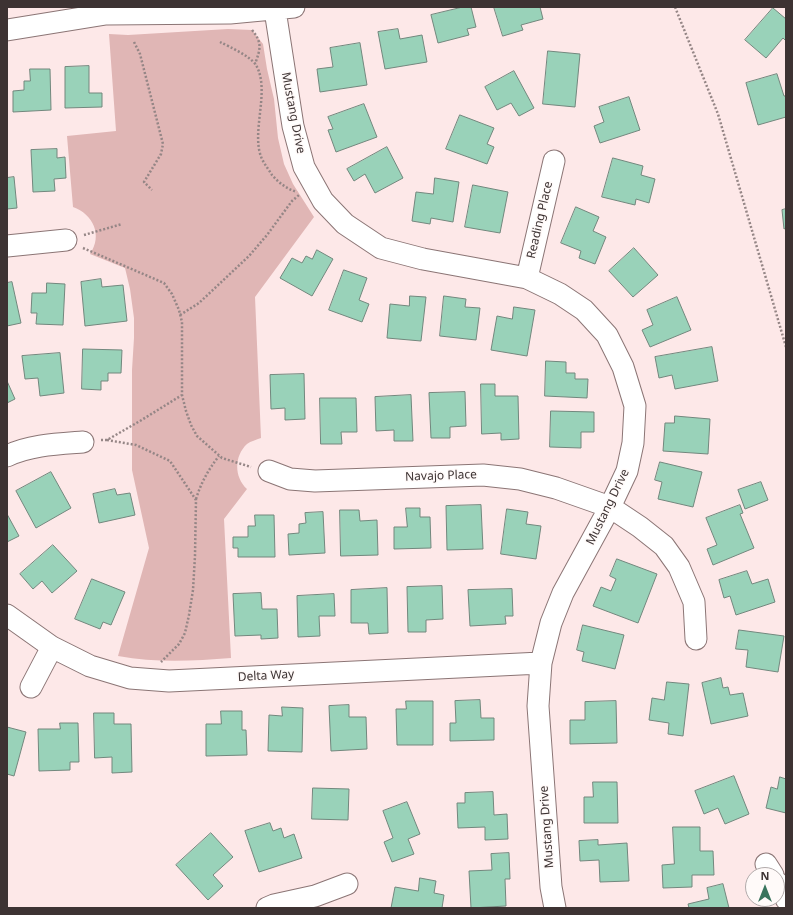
<!DOCTYPE html>
<html>
<head>
<meta charset="utf-8">
<style>
  body { margin:0 }
  #map { position:relative; width:793px; height:915px; overflow:hidden; background:#fde8e8; font-family:"Noto Sans",sans-serif }
  canvas { display:block }
  .frame { position:absolute; inset:0; border:8px solid #3d3333; pointer-events:none }
  .north { position:absolute; left:745px; top:867px; width:40px; height:40px; box-sizing:border-box; background:#fffaf9; border:1px solid #b1aaaa; border-radius:50%; rotate:0deg; font-size:11px; font-weight:700; line-height:16px; text-align:center; color:#3d3333 }
  .north::after { content:''; display:block; margin:auto; width:14px; height:18px; background:#3a755e; clip-path:polygon(50% 0,100% 100%,50% 72%,0 100%) }
</style>
</head>
<body>
<div id="map">
<canvas width="793" height="915"></canvas>
<div class="frame"></div>
<div class="north">N</div>
</div>
<script>
const ctx = document.querySelector('canvas').getContext('2d');
ctx.lineJoin = 'round';
function paint(path, color) {
  ctx.fillStyle = color;
  ctx.fill(path, 'evenodd');
}
function stroke(path, color, width, dash) {
  ctx.strokeStyle = color;
  ctx.lineWidth = width;
  ctx.lineCap = dash ? 'butt' : 'round';
  ctx.setLineDash(dash || []);
  ctx.stroke(path);
}
function write(font, color, halo, rows, align = 'center') {
  ctx.font = font + ' "Noto Sans",sans-serif';
  ctx.lineWidth = 3;
  ctx.setLineDash([]);
  ctx.textBaseline = 'middle';
  ctx.strokeStyle = halo;
  ctx.fillStyle = color;
  for (const [text, x, y, turn = 0] of rows) {
    ctx.save();
    ctx.translate(x, y);
    ctx.rotate((+turn || 0) * Math.PI / 180);
    ctx.textAlign = isNaN(turn) ? turn : align;
    if (halo) ctx.strokeText(text, 0, 0);
    ctx.fillText(text, 0, 0);
    ctx.restore();
  }
}
const green = new Path2D(`
  M228,29L252,30L263,44L267,69L274,99L278,138L284,164L293,184L314,217L255,297L261,438C256,440 251,441 247,444C234,456 234,477 247,489L224,519L231,658C193,661 156,663 118,656L149,548L132,470V370L134,338V318L130,289L125,268L90,254C103,235 93,214 73,207L67,136L116,131L109,34L128,35Z`);
const building = new Path2D(`
  M463,7H471L476,27L467,29L469,35L438,43L431,15Z
  M494,7H540L543,19L521,25L523,30L503,36Z
  M773,8L786,19V41L783,38L766,58L745,40Z
  M398,29L400,39L422,35L427,62L385,69L378,32Z
  M360,43L367,85L320,92L317,69L333,67L330,48Z
  M548,51L580,54L575,107L543,104Z
  M89,66V93H102V107L65,108V67Z
  M30,69H50L51,110L13,112V91L24,90V81H30Z
  M514,71L534,108L519,116L511,103L497,110L485,87Z
  M777,74L784,96H786V117L758,125L746,83Z
  M629,97L640,130L600,143L594,126L604,122L599,107Z
  M364,104L377,137L336,152L328,130L333,129L328,117Z
  M460,115L494,128L487,144L494,147L487,164L446,149Z
  M387,147L403,178L375,193L365,174L354,181L347,169Z
  M57,149V158L65,157L66,178L54,179L55,191L33,192L31,150Z
  M613,158L643,166L641,175L655,179L649,203L636,199L635,205L602,197Z
  M14,177L17,208L7,209V178Z
  M435,178L459,182L453,222L431,218L430,224L412,221L416,192L433,194Z
  M473,185L508,192L500,233L465,227Z
  M576,207L599,217L593,231L606,237L595,264L579,258L581,251L561,243Z
  M786,209V228L784,229L782,210Z
  M634,248L658,275L633,297L609,271Z
  M317,250L333,259L312,296L280,278L292,258L302,263L306,256L312,259Z
  M344,270L367,278L359,300L369,304L362,322L329,310Z
  M101,279L102,287L123,285L127,321L85,326L81,282Z
  M12,282L21,323L7,326V283Z
  M47,283L65,284L63,325L36,324L37,313H31L32,293H46Z
  M410,296L426,297L421,341L387,338L390,304L409,306Z
  M444,296L466,299L465,307L480,308L476,340L440,336Z
  M677,297L691,330L650,347L642,330L653,325L647,310Z
  M514,307L535,310L527,356L491,350L497,316L512,319Z
  M712,347L718,381L675,389L672,375L659,378L655,357Z
  M83,349L122,350L121,373H108V381H101V390L82,389Z
  M60,353L64,393L40,396L38,378L25,379L22,356Z
  M546,361L566,362V373H575V379H588L587,398L545,396Z
  M304,374L305,419L285,420V408L271,409L270,375Z
  M7,381L15,399L7,403Z
  M481,384H495V396H518L519,439L501,440V433L482,434Z
  M465,392L466,426L450,427V438H431L429,393Z
  M411,395L413,441H394V430L376,431L375,397Z
  M320,398H356L357,432H341L342,444H321Z
  M551,411L594,412V432H581V448L550,447Z
  M675,416L710,419L708,454L663,451L665,423H674Z
  M660,462L702,472L693,507L658,499L662,482L655,480Z
  M51,472L71,508L36,528L16,491Z
  M761,482L768,500L745,509L738,490Z
  M115,489L117,495L130,493L135,515L99,523L93,494Z
  M481,505L483,549L447,550L446,506Z
  M740,505L743,513L740,514L754,548L713,565L707,549L717,545L706,518Z
  M406,508H420V517H430L431,548L394,549V527H407Z
  M507,509L528,512L526,524L541,526L536,559L501,554Z
  M340,510H359L360,521L377,520L378,555L341,556Z
  M323,512L325,553L289,555L288,534L299,533V524L306,523L305,513Z
  M7,514L19,536L7,542Z
  M255,515H274L275,557H238V548H233V537H248V526H255Z
  M53,545L77,571L52,593L42,581L33,589L20,574Z
  M617,559L657,574L638,623L593,606L601,587L611,591L616,579L610,576Z
  M747,571L752,584L768,579L775,602L736,615L730,596L724,598L719,580Z
  M92,579L125,592L111,625L103,622L100,629L75,619Z
  M442,586L443,619L426,620V632H408L407,587Z
  M387,588L388,633L369,634L368,623H351V590Z
  M512,589L513,616H505L506,624L470,626L468,590Z
  M261,593L262,609H277L278,638L261,639V635L235,636L233,594Z
  M334,594L335,616H319L320,636L298,637L297,596Z
  M583,625L624,635L615,669L582,661L584,652L577,650Z
  M739,630L784,636L778,672L746,667L748,650L736,649Z
  M721,678L723,688L728,687L730,695L743,693L748,716L711,724L702,683Z
  M667,682L689,684L683,736L668,734L669,723L649,720L652,698L664,700Z
  M480,700L481,718H494V740L450,741V723H456L455,701Z
  M406,701H433V745H397L396,709H406Z
  M616,701L617,743L570,744V720H585V702Z
  M349,705V717H366L367,749L331,751L329,706Z
  M282,707L303,708L302,752L268,751L269,715L282,716Z
  M221,711H242V730H246L247,755L206,756V724H221Z
  M94,713H114V724H131L132,772L112,773V757L95,758Z
  M60,723H78L79,762H70V770L39,771L38,729H60Z
  M7,727L26,732L14,776L7,774Z
  M734,776L749,814L725,824L718,808L704,814L695,791Z
  M780,777L786,779V813L766,808L771,787L777,789Z
  M593,782H617L618,823H584V797H593Z
  M313,788L349,789L348,820L312,819Z
  M493,792L494,815L507,814L508,839L485,840V827L458,828L457,803H465V793Z
  M407,802L420,834L408,839L414,854L392,862L384,842L393,838L383,811Z
  M270,823L273,831L281,828L284,838L294,834L302,858L259,872L245,831Z
  M673,827H700V851H713L714,875H692V887L663,888L662,865L674,864Z
  M211,833L233,857L213,875L223,886L208,900L176,865Z
  M598,840V845L627,843L629,881L600,882L599,860L580,861L579,841Z
  M509,853L510,879H505L506,906L471,908L469,871L492,870L491,854Z
  M420,878L436,881L434,893L444,895L442,908H391L395,887L418,891Z
  M723,884L729,908H689L688,904L709,899L707,888Z`);
const path = new Path2D(`
  M675,7L718,114L786,347
  M252,30C263,43 260,50 255,64
  M134,42L140,54L163,144L161,154L144,182L152,190
  M220,42C230,47 250,56 256,65C271,91 250,133 262,159C265,165 269,170 272,175C279,183 287,189 297,192
  M84,235L122,224
  M83,248L164,283L172,294L179,310L182,322V395L186,411L191,425L197,436L222,458L251,467
  M180,315L199,303L249,256L267,235L292,201L299,195
  M101,440H107L140,421L182,395
  M107,440L136,445L170,461L196,500L195,556L193,590L189,615L185,633L179,644L161,662
  M196,499C201,483 208,470 219,456`);
const minor = new Path2D(`
  M275,10L293,126L304,167L323,201L345,224L381,248L423,259L527,278L560,294L584,310L607,335L623,367L635,406L633,443L627,471L610,507L563,593L551,623L541,663L538,706L551,887L555,908
  M7,30L106,14L230,13L294,7
  M7,246L66,240
  M527,278L554,161
  M7,456C30,445 57,444 83,442
  M269,471L290,479L315,481L483,475L520,479L556,488L610,507L640,527L664,546L679,567L694,602L696,639
  M7,615L52,647L90,666L130,678L169,681L541,663
  M31,687L52,647
  M766,864L773,875
  M777,882L784,892L786,899
  M267,908L274,905L315,896L347,884`);
const streetNames = [
  ["Mustang Drive",293,113,79],
  ["Reading Place",540,220,-77],
  ["Navajo Place",441,476,-2],
  ["Mustang Drive",608,507,-64],
  ["Delta Way",266,676,-3],
  ["Mustang Drive",547,827,-94]
];
paint(green, '#e0b6b5');
paint(building, '#99d2b9');
stroke(building, '#72877d', 1);
stroke(minor, '#8b7575', 23);
stroke(path, '#958686', 2.5, [2, 2]);
stroke(minor, '#fff', 21);
write('12px', '#3d3333', '#fffaf9', streetNames);
</script>
</body>
</html>
